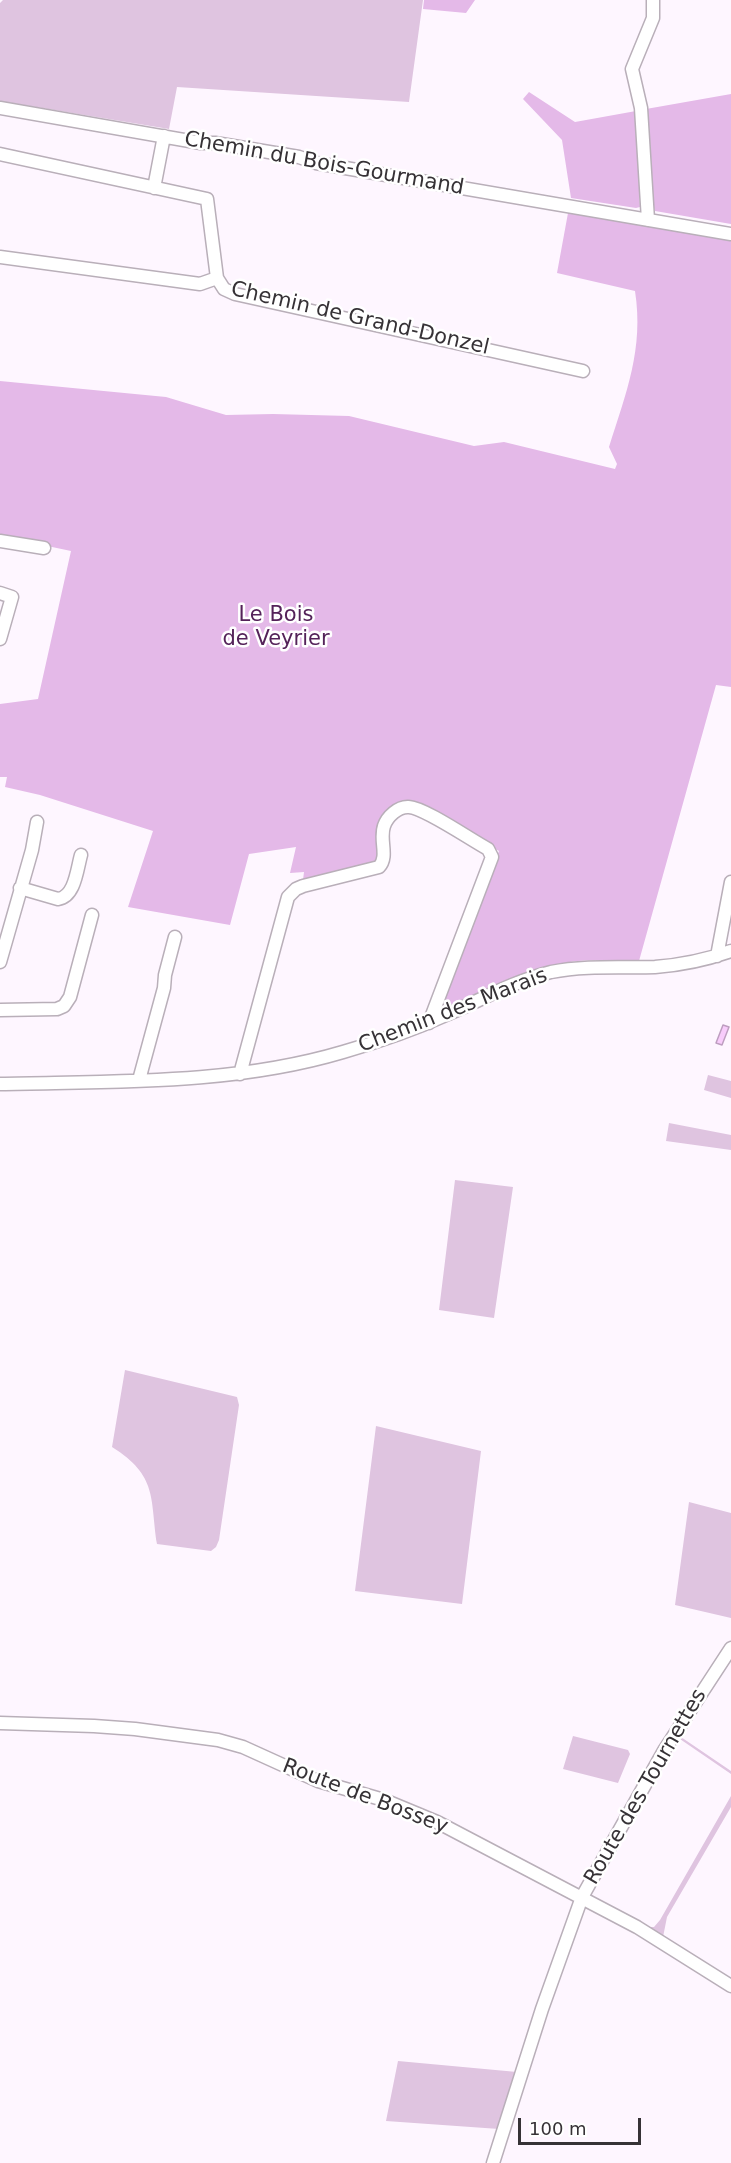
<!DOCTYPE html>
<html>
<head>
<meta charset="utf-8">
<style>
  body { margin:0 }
  #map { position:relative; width:731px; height:2163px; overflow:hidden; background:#fef6ff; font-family:"DejaVu Sans",sans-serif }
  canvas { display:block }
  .scale { position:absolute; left:518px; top:2118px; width:123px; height:27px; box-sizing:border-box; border:3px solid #363236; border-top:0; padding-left:8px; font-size:18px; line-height:21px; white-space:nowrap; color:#363236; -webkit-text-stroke:4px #fff; paint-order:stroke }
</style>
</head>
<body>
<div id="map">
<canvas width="731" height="2163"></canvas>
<div class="scale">100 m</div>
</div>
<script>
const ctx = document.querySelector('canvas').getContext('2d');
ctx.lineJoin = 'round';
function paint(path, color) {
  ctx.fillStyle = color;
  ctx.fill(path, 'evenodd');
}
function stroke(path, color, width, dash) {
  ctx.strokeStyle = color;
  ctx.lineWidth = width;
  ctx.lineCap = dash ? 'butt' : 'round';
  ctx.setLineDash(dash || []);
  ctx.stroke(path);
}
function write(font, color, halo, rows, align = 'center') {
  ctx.font = font + ' "DejaVu Sans",sans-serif';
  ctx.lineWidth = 5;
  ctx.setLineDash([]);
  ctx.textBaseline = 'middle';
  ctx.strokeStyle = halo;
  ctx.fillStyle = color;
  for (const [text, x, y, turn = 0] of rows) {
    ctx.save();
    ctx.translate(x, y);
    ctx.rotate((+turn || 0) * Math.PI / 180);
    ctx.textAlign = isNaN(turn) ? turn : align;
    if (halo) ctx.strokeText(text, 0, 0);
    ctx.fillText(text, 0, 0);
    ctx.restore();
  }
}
const green = new Path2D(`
  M3,0H423L409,102L177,87L169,129L0,101V3Z
  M708,1075L731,1081V1098L704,1090Z
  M669,1123L731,1135V1150L666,1141Z
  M455,1180L513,1187L494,1318L439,1310Z
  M125,1370L237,1397L239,1405L219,1540L216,1547L211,1551L157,1544C150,1498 158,1476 112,1447Z
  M376,1426L481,1451L462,1604L355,1591Z
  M689,1502L731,1513V1618L675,1605Z
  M678,1735L731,1771V1774L677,1737Z
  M573,1736L628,1750L630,1754L618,1783L563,1769Z
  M731,1796V1807L667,1917L663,1937L646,1927H654L660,1920Z
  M398,2061L517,2072L499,2129L386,2121Z`);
const forest = new Path2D(`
  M424,0H475L466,13L423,9Z
  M529,92L575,122L636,111L640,207L636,208L571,198L562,140L523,99Z
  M731,94V224L655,211L652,201L646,109Z
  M568,213L731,241V687L716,685L639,961C616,961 593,959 570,962C523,969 482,992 440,1012L472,914L499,851L412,801H406L390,810L378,858L373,865L303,880L304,872L290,873L296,847L249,854L230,925L128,907L153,831L40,795L5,787L7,777H0V704L38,699L71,551L0,536V381L166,397L226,415L273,414L349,416L474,446L504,442L615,469L617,464L609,447C626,393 644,349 635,291L557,273Z`);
const water = new Path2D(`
  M723,1025L729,1027L722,1045L716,1043Z`);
const minor = new Path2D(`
  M0,108L201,143H215L299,157L316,163L731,234
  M0,154L207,199L217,278L224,289L235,294L583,371
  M154,188L164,136
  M648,220L641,108L632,69L653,18V0
  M0,257L200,284L217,278
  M0,541L44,548
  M0,593L12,597L0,639
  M20,888L58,899C75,897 77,869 81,855
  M717,956L731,882
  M0,962L32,850L37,822
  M0,1010L57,1009L64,1006L70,997L92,915
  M240,1074L288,897L296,889L303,886L379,867C389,856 379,840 384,826C387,817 398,806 409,807C425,808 471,840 488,849L492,857L429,1023
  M139,1080L164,988L165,975L175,937
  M0,1084C115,1081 232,1085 343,1052C378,1042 413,1030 446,1015C481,1000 514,981 551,972C586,965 621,968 655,967C682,965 706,960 731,951
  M0,1723L94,1726L135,1729L218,1740L243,1747L318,1781L384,1800L437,1822L637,1927L731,1986
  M493,2163L542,2009L582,1897L665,1749L731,1648`);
const streetNames = [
  ["Chemin du Bois-Gourmand",324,164,10],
  ["Chemin de Grand-Donzel",360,319,13],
  ["Chemin des Marais",453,1011,-21],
  ["Route des Tournettes",646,1787,-60],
  ["Route de Bossey",365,1797,21]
];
const parkNames = [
  ["Le Bois",276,616],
  ["de Veyrier",276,640]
];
paint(green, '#dfc4e0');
paint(forest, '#e4b9e8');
paint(water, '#f8ccfb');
stroke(water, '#be9ec0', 1.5);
stroke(minor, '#b9afb9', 15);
stroke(minor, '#fff', 12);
write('21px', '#363236', '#fff', streetNames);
write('21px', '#542259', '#fff', parkNames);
</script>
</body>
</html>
